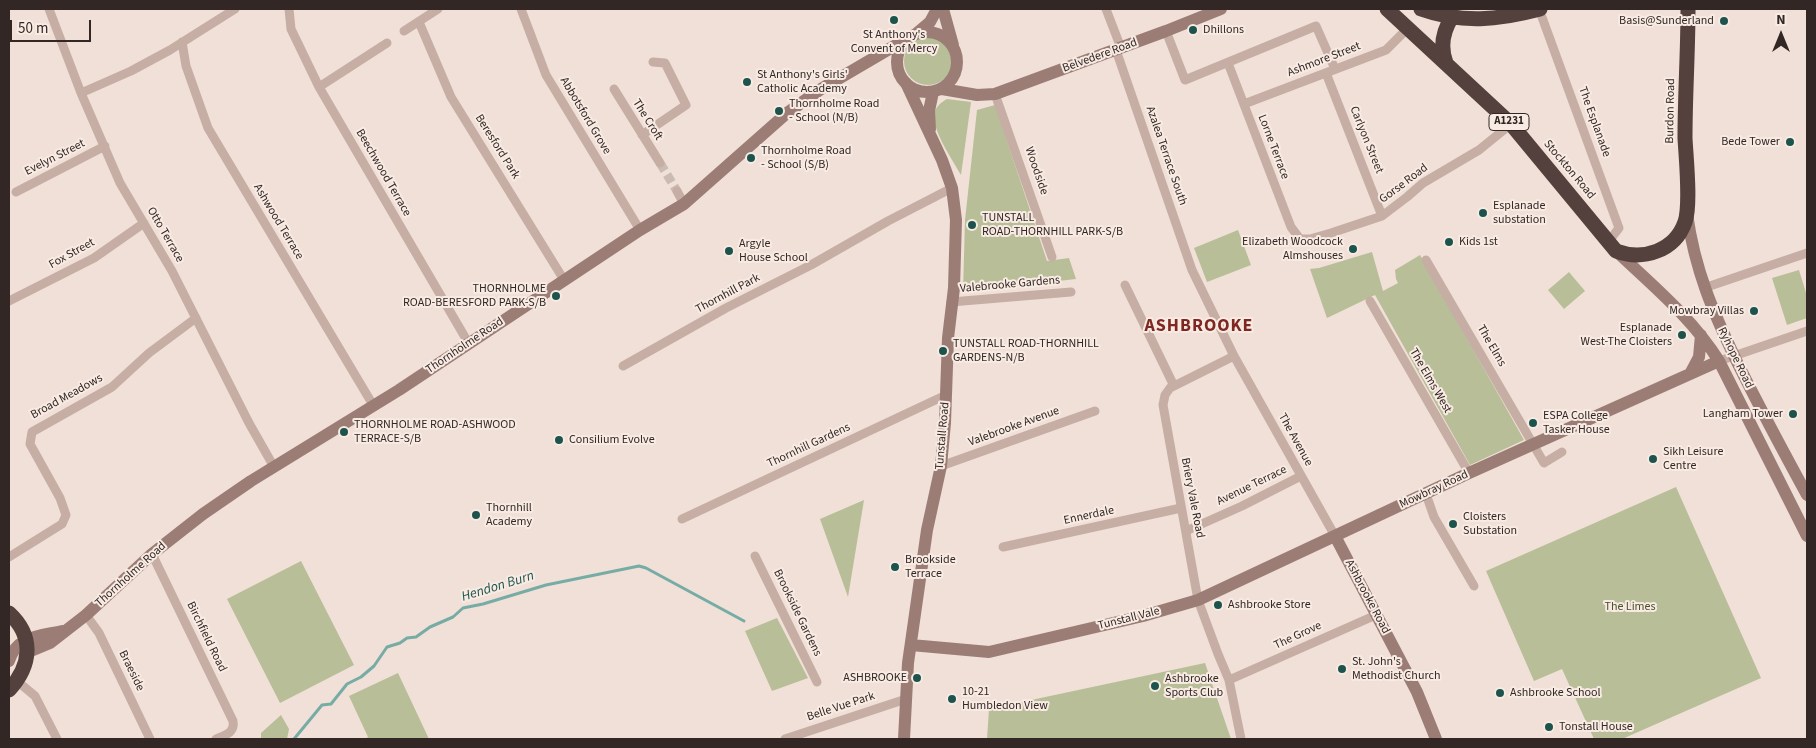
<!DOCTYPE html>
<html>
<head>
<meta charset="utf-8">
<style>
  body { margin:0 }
  #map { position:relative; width:1816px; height:748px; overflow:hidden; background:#f0e0d7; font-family:"Source Sans 3",sans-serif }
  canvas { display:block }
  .frame { position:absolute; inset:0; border:10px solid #332725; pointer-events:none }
  .north { position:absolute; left:1756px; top:10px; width:50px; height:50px; -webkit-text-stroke:4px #f8ebe3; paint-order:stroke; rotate:0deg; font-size:14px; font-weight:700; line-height:20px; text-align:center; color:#332725 }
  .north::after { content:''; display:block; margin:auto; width:18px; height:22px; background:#332725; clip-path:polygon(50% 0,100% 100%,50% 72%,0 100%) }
  .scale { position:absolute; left:10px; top:20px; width:81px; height:22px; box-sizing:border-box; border:2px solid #332725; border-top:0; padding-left:6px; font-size:15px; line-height:18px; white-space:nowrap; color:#332725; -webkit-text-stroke:4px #f8ebe3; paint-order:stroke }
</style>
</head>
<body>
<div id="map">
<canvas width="1816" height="748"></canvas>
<div class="frame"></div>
<div class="north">N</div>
<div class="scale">50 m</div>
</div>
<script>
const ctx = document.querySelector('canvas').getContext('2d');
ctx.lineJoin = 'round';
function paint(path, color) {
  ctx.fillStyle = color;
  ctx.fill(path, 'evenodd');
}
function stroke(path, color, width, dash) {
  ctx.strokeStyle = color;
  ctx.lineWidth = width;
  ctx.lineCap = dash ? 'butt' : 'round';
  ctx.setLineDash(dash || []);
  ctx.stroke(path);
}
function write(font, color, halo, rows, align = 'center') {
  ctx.font = font + ' "Source Sans 3",sans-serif';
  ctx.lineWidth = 4;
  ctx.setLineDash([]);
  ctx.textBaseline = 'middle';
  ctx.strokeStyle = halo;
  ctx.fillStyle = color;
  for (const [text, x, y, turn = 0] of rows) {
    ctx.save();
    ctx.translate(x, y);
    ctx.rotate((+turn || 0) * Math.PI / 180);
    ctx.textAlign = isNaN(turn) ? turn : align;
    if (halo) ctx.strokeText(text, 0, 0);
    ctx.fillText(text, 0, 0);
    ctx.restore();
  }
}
const green = new Path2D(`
  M904 61a24 24 0 1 1 48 0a24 24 0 1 1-48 0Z
  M947,99L971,102L961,175C952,159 935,135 934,117C934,108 940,103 947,99Z
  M995,105L1047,261L1069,258L1076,279L963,292L965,220L977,110Z
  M1238,230L1251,265L1207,282L1194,248Z
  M1372,252L1383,291L1398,283L1396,279L1395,270L1420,255L1524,440L1470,465L1375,295L1327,318L1310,269L1319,268Z
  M1799,270L1807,296V318L1787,325L1772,278Z
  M1569,272L1585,291L1564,309L1548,290Z
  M1676,487L1761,678L1622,739H1594L1562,669L1534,681L1486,571Z
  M864,500L848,597L820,519Z
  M301,561L354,665L280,703L227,599Z
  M777,618L808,678L772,691L745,631Z
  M1205,663L1231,739H987L989,709Z
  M398,673L429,739H365L368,737L349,696Z
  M281,715L289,729L287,739H261V733Z`);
const stream = new Path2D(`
  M294,739L322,705L331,704L347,684L361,677L374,666L387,647L400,643L407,638L416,637L430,627L453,617L463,608L483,604L546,585L639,566L646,568L744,621`);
const streetTunnel = new Path2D(`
  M660,163L677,191`);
const street = new Path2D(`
  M49,9L81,93L120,183L172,271L249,423L274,467
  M289,9L291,29L319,87L469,344
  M521,9L546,75L640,230
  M1106,9L1121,48
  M1539,9L1619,228L1609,241
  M419,22L451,97L564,280
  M404,31L438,9
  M1166,31L1185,80L1316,26L1335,69
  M182,42L186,66L208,128L373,405
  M1116,50L1192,270L1234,356L1335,536
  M1228,63L1291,227L1300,239H1310L1331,233L1382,216L1407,197L1423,183L1479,150L1511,124
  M1326,73L1382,216
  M319,87L387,43
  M614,89L660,163
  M81,93L131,71L170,50L235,9
  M995,94L1052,257
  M1244,104L1386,50L1408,28
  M642,135L686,105L665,63L653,62
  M677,191L684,204
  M16,192L105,146
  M1426,260L1544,463L1562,452
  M1125,285L1174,386
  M1704,288L1807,253
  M9,301L94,258L144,223
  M1370,301L1469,473
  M951,302L1071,292
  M1234,356L1170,388L1165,395L1163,405L1198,600L1218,654L1229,680L1241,739
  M1719,361L1807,331
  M623,366L726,308L811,265L888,221L952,188
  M941,466L1095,411
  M1426,494L1434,517L1474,586
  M682,519L946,395
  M1186,531L1242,506L1301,476
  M1003,547L1181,508
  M152,554L233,721C235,733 225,735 216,739
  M755,556L817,682
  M9,557L62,524L66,515L60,498L30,444L32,432L112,387L149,353L196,318
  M86,615L99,633L150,739
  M1229,680L1376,615
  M17,681L35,696L57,739
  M785,739L906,699`);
const secondary = new Path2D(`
  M943,9L953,45
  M897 62a30 30 0 1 1 60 0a30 30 0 1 1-60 0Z
  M917,33L930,22L937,9
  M942,89L977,95L995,94L1166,31L1221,9
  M930,129L929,111L933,92
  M1687,214C1695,271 1713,312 1738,364C1760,408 1783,451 1807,495
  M1616,251C1653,286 1692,318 1719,361L1807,536
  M1690,374L1699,357L1701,335
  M1335,536L1417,692L1436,739
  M911,645L989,652L1143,616L1198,600L1469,473L1719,361
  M26,653L50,643L86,615L152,554L203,514L251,481L399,390L640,230L684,204L787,113L821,89L908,38
  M9,661C16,636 41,636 62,631
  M904,739L908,663L927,530L941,466L945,423L948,338L954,288L956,220L952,188L942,160L906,83`);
const highway = new Path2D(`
  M1387,9L1511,124L1616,251C1643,261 1675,251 1685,222C1691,205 1686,158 1685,138C1685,95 1688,52 1688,9
  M1421,9C1463,24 1498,20 1540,9
  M1446,63C1440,47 1443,31 1452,17
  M9,613C35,637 31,666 9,690`);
const markers = [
  [894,20,5,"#1d534d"],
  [1724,21,5,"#1d534d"],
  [1193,30,5,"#1d534d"],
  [747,82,5,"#1d534d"],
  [779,111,5,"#1d534d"],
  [1790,142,5,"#1d534d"],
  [751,158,5,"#1d534d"],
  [1483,213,5,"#1d534d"],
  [972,225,5,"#1d534d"],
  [1449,242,5,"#1d534d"],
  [1353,249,5,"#1d534d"],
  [729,251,5,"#1d534d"],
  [556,296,5,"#1d534d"],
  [1754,311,5,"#1d534d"],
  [1682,335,5,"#1d534d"],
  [943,351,5,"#1d534d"],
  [1793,414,5,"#1d534d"],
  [1533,423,5,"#1d534d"],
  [344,432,5,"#1d534d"],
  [559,440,5,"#1d534d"],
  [1653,459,5,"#1d534d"],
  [476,515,5,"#1d534d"],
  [1453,524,5,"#1d534d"],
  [895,567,5,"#1d534d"],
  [1218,605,5,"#1d534d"],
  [1342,669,5,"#1d534d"],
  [917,678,5,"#1d534d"],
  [1155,686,5,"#1d534d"],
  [1500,693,5,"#1d534d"],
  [952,699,5,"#1d534d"],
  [1549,727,5,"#1d534d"]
];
const shields = [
  [1509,122,40]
];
const shieldNames = [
  ["A1231",1509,122]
];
const poiNames = [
  ["Basis@Sunderland",1714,21,"right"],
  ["Dhillons",1203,30],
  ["St Anthony's",894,35,"center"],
  ["Convent of Mercy",894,49,"center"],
  ["St Anthony's Girls'",757,75],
  ["Catholic Academy",757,89],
  ["Thornholme Road",789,104],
  ["- School (N/B)",789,118],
  ["Bede Tower",1780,142,"right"],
  ["Thornholme Road",761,151],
  ["- School (S/B)",761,165],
  ["Esplanade",1493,206],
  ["substation",1493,220],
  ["TUNSTALL",982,218],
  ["ROAD-THORNHILL PARK-S/B",982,232],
  ["Elizabeth Woodcock",1343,242,"right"],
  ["Almshouses",1343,256,"right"],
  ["Kids 1st",1459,242],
  ["Argyle",739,244],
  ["House School",739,258],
  ["THORNHOLME",546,289,"right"],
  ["ROAD-BERESFORD PARK-S/B",546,303,"right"],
  ["Mowbray Villas",1744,311,"right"],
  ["Esplanade",1672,328,"right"],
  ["West-The Cloisters",1672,342,"right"],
  ["TUNSTALL ROAD-THORNHILL",953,344],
  ["GARDENS-N/B",953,358],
  ["Langham Tower",1783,414,"right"],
  ["ESPA College",1543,416],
  ["Tasker House",1543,430],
  ["THORNHOLME ROAD-ASHWOOD",354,425],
  ["TERRACE-S/B",354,439],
  ["Consilium Evolve",569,440],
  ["Sikh Leisure",1663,452],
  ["Centre",1663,466],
  ["Thornhill",486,508],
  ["Academy",486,522],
  ["Cloisters",1463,517],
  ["Substation",1463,531],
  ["Brookside",905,560],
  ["Terrace",905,574],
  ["Ashbrooke Store",1228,605],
  ["St. John's",1352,662],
  ["Methodist Church",1352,676],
  ["ASHBROOKE",907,678,"right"],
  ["Ashbrooke",1165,679],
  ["Sports Club",1165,693],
  ["10-21",962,692],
  ["Humbledon View",962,706],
  ["Ashbrooke School",1510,693],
  ["Tonstall House",1559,727]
];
const streetNames = [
  ["Belvedere Road",1100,56,-20],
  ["Ashmore Street",1324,60,-21],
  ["Burdon Road",1671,111,-89],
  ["Abbotsford Grove",585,116,59],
  ["The Croft",647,120,58],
  ["The Esplanade",1594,122,70],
  ["Carlyon Street",1366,140,68],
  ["Beresford Park",497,147,58],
  ["Lorne Terrace",1273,147,69],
  ["Azalea Terrace South",1166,156,71],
  ["Evelyn Street",55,158,-27],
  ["Stockton Road",1569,170,50],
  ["Woodside",1036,171,71],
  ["Beechwood Terrace",383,173,60],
  ["Gorse Road",1404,184,-37],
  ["Ashwood Terrace",278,222,59],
  ["Otto Terrace",165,235,60],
  ["Fox Street",72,254,-29],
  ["Valebrooke Gardens",1010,285,-5],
  ["Thornhill Park",728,294,-28],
  ["Thornholme Road",465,346,-34],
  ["The Elms",1491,346,60],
  ["Ryhope Road",1735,358,64],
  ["The Elms West",1430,381,60],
  ["Broad Meadows",67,397,-29],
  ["Valebrooke Avenue",1014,427,-20],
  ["Tunstall Road",943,436,-85],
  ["The Avenue",1295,440,61],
  ["Thornhill Gardens",809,446,-25],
  ["Avenue Terrace",1252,486,-26],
  ["Mowbray Road",1434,490,-25],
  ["Briery Vale Road",1192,498,79],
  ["Ennerdale",1089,516,-12],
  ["Thornholme Road",131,575,-42],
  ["Ashbrooke Road",1367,597,62],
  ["Brookside Gardens",797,613,64],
  ["Tunstall Vale",1129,619,-14],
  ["The Grove",1298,636,-25],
  ["Birchfield Road",206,637,64],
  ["Braeside",131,671,64],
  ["Belle Vue Park",841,707,-18]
];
const parkNames = [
  ["The Limes",1630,607]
];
const waterNames = [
  ["Hendon Burn",498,587,-17]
];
const districtNames = [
  ["ASHBROOKE",1199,327]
];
paint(green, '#b8be98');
stroke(stream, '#77aca5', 3);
stroke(streetTunnel, '#cabbb3', 9, [9, 4.5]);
stroke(street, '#c7aea4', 9);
stroke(secondary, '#9b7d76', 12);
stroke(highway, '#54403d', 15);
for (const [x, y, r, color] of markers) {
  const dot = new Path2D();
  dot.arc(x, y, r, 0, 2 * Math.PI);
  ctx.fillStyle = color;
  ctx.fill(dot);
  stroke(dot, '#f8ebe3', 2);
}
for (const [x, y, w] of shields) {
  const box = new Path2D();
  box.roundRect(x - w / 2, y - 8.5, w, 17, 4);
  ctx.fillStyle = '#f8ebe3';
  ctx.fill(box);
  stroke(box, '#332725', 1);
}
write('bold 11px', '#332725', null, shieldNames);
write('12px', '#332725', '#f8ebe3', poiNames, 'left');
write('12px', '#332725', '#f8ebe3', streetNames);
write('12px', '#49502a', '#f8ebe3', parkNames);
write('italic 14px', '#1d534d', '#f8ebe3', waterNames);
ctx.letterSpacing = '1px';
write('bold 18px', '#7f2721', '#f8ebe3', districtNames);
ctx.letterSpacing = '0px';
</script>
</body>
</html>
